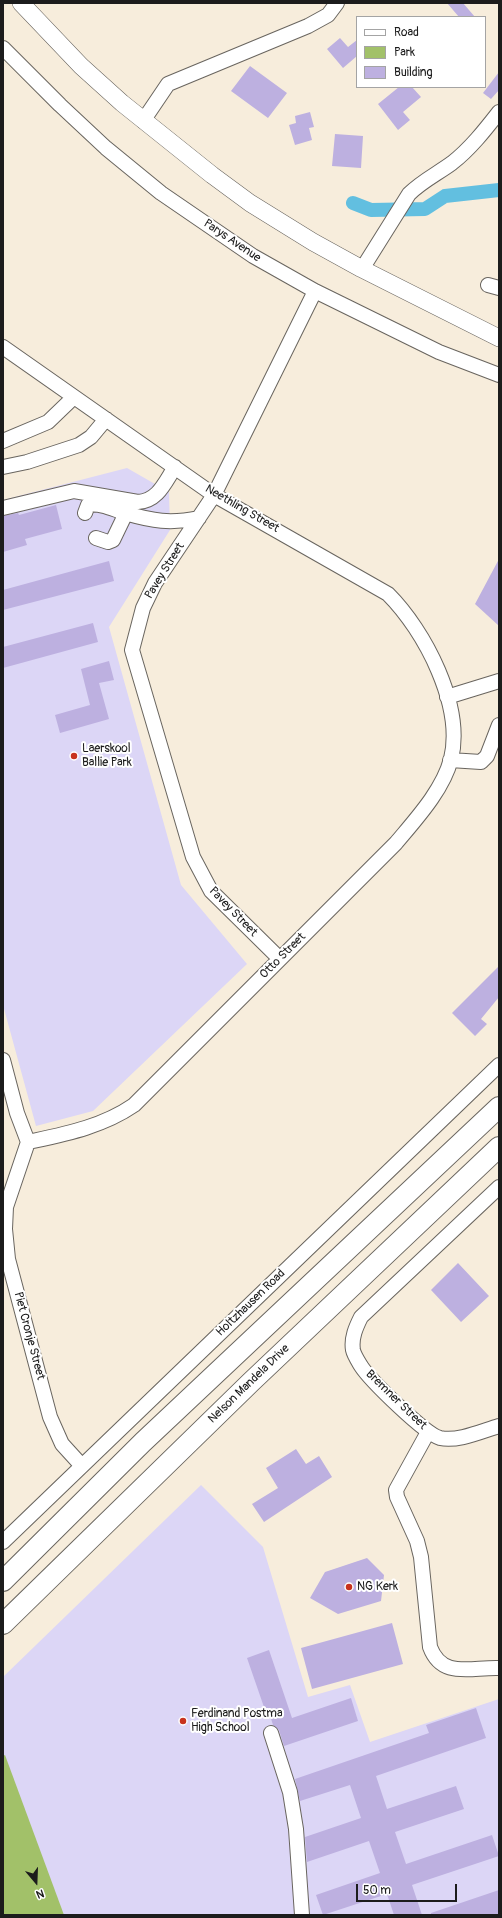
<!DOCTYPE html>
<html>
<head>
<meta charset="utf-8">
<style>
  body { margin:0 }
  #map { position:relative; width:502px; height:1918px; overflow:hidden; background:#f7eddc; font-family:Pangolin,sans-serif }
  canvas { display:block }
  .frame { position:absolute; inset:0; border:4px solid #1c1c1c; pointer-events:none }
  .legend { position:absolute; left:356px; top:16px; width:130px; height:72px; box-sizing:border-box; background:#fff; border:1px solid #a4a4a4; margin:0; padding:5px 7px; list-style:none; font-size:12px; color:#1c1c1c }
  .legend li { display:flex; align-items:center; gap:8px; height:20px }
  .legend b { width:20px; border:1px solid #a4a4a4 }
  .north { position:absolute; left:16px; top:1862px; width:40px; height:40px; -webkit-text-stroke:3px #fff; paint-order:stroke; rotate:161deg; font-size:11px; font-weight:700; line-height:16px; text-align:center; color:#1c1c1c }
  .north::after { content:''; display:block; margin:auto; width:14px; height:18px; background:#1c1c1c; clip-path:polygon(50% 0,100% 100%,50% 72%,0 100%) }
  .scale { position:absolute; left:356px; top:1884px; width:101px; height:18px; box-sizing:border-box; border:2px solid #1c1c1c; border-top:0; padding-left:5px; font-size:12px; line-height:14px; white-space:nowrap; color:#1c1c1c; -webkit-text-stroke:3px #fff; paint-order:stroke }
</style>
</head>
<body>
<div id="map">
<canvas width="502" height="1918"></canvas>
<div class="frame"></div>
<ul class="legend">
<li><b style="height:5px;background:#fff"></b>Road</li>
<li><b style="height:11px;background:#a2c169"></b>Park</li>
<li><b style="height:11px;background:#bdb0e0"></b>Building</li>
</ul>
<div class="north">N</div>
<div class="scale">50 m</div>
</div>
<script>
const ctx = document.querySelector('canvas').getContext('2d');
ctx.lineJoin = 'round';
function paint(path, color) {
  ctx.fillStyle = color;
  ctx.fill(path, 'evenodd');
}
function stroke(path, color, width, dash) {
  ctx.strokeStyle = color;
  ctx.lineWidth = width;
  ctx.lineCap = dash ? 'butt' : 'round';
  ctx.setLineDash(dash || []);
  ctx.stroke(path);
}
function write(font, color, halo, rows, align = 'center') {
  ctx.font = font + ' Pangolin,sans-serif';
  ctx.lineWidth = 4;
  ctx.setLineDash([]);
  ctx.textBaseline = 'middle';
  ctx.strokeStyle = halo;
  ctx.fillStyle = color;
  for (const [text, x, y, turn = 0] of rows) {
    ctx.save();
    ctx.translate(x, y);
    ctx.rotate((+turn || 0) * Math.PI / 180);
    ctx.textAlign = isNaN(turn) ? turn : align;
    if (halo) ctx.strokeText(text, 0, 0);
    ctx.fillText(text, 0, 0);
    ctx.restore();
  }
}
const built = new Path2D(`
  M127,468L169,492L170,530L109,627L181,885L247,964L93,1111L36,1126L3,1005V500Z
  M201,1485L263,1547L308,1697L350,1685L370,1742L499,1699V1915H3V1677Z`);
const green = new Path2D(`
  M5,1755L64,1915H3V1756Z`);
const canal = new Path2D(`
  M353,203L371,210L425,209L445,196L499,190`);
const building = new Path2D(`
  M447,3H463L475,17H459Z
  M340,38L348,47L357,40V56L343,68L327,49Z
  M250,66L287,93L268,118L231,91Z
  M499,72V90L491,99L483,93Z
  M399,87H412L421,97L403,112L410,120L398,130L378,104Z
  M310,112L314,127L309,128L312,140L295,145L289,125L296,123L295,116Z
  M335,134L363,136L361,168L332,166Z
  M56,505L62,529L25,539L27,545L3,552V516L18,513L19,515Z
  M499,559V626L475,604Z
  M109,561L114,581L3,610V590Z
  M93,623L98,642L3,668V647Z
  M109,661L114,680L99,683L109,719L60,733L55,715L90,705L81,669Z
  M499,966V997L481,1019L487,1024L475,1036L452,1013Z
  M458,1263L489,1296L461,1322L431,1290Z
  M296,1449L306,1464L319,1456L332,1477L264,1522L252,1504L278,1488L266,1468Z
  M367,1558L384,1575L381,1601L338,1614L310,1598L325,1572Z
  M392,1623L403,1664L312,1689L301,1648Z
  M269,1650L292,1718L351,1698L358,1721L284,1746L279,1730L273,1725L268,1709L265,1710L247,1658Z
  M476,1708L486,1738L376,1776L387,1809L456,1786L464,1809L395,1832L406,1864L492,1835L499,1856L412,1885L422,1915H394L387,1894L323,1915L316,1895L380,1873L369,1841L307,1862L305,1837L361,1818L350,1785L300,1801L295,1779L429,1733L426,1725Z
  M499,1890V1915H431V1913Z`);
const minor = new Path2D(`
  M3,48L60,105L106,148L161,193L253,256L315,291L439,352L499,375
  M143,121L168,84L308,26L328,15L337,3
  M362,269L409,194C422,181 437,174 452,163C470,149 485,130 499,112
  M488,285L499,288
  M3,347L214,495L388,594C425,631 464,706 451,759C443,790 416,819 396,843L134,1105C102,1127 65,1134 28,1142
  M3,441L48,422L74,397
  M3,467L27,462L79,445L91,437L106,419
  M3,508L74,491L138,502C158,501 165,482 175,467
  M85,513L88,505C102,503 112,509 125,513C153,521 170,524 199,518
  M96,538L108,542L113,540L126,513
  M447,697L499,681
  M450,760L481,762L487,756L499,725
  M280,959L211,891L193,857L132,650L143,608L155,583L214,495L315,291
  M3,1060L17,1113L28,1142L6,1207L5,1229L8,1259L50,1417L62,1444L82,1466
  M499,1187L361,1317C356,1327 351,1338 353,1350C354,1355 358,1361 361,1366C370,1380 425,1434 440,1438C458,1442 482,1431 499,1426
  M428,1432L396,1490L397,1497L417,1541L421,1557L430,1647C442,1679 470,1667 499,1668
  M3,1542L499,1065
  M271,1733L290,1792L296,1829L302,1915`);
const major = new Path2D(`
  M21,3L81,66L122,103L212,175L250,203L313,242L362,269L499,338`);
const highway = new Path2D(`
  M3,1581L143,1442L499,1107
  M3,1624L251,1382L499,1147`);
const markers = [
  [74,756,4,"#c8321e"],
  [349,1587,4,"#c8321e"],
  [183,1721,4,"#c8321e"]
];
const streetNames = [
  ["Parys Avenue",232,241,34],
  ["Neethling Street",242,509,30],
  ["Pavey Street",165,571,-58],
  ["Pavey Street",233,912,46],
  ["Otto Street",283,956,-45],
  ["Holtzhausen Road",251,1303,-44],
  ["Piet Cronje Street",29,1336,75],
  ["Nelson Mandela Drive",249,1384,-44],
  ["Bremner Street",396,1400,44]
];
const poiNames = [
  ["Laerskool",82,749],
  ["Ballie Park",82,763],
  ["NG Kerk",357,1587],
  ["Ferdinand Postma",191,1714],
  ["High School",191,1728]
];
paint(built, '#dcd6f6');
paint(green, '#a2c169');
stroke(canal, '#62bfe0', 14);
paint(building, '#bdb0e0');
stroke(minor, '#69655f', 16);
stroke(major, '#69655f', 18);
stroke(highway, '#69655f', 22);
stroke(minor, '#fff', 14);
stroke(major, '#fff', 17);
stroke(highway, '#fff', 20);
for (const [x, y, r, color] of markers) {
  const dot = new Path2D();
  dot.arc(x, y, r, 0, 2 * Math.PI);
  ctx.fillStyle = color;
  ctx.fill(dot);
  stroke(dot, '#fff', 1.5);
}
write('12px', '#1c1c1c', '#fff', streetNames);
write('12px', '#1c1c1c', '#fff', poiNames, 'left');
</script>
</body>
</html>
